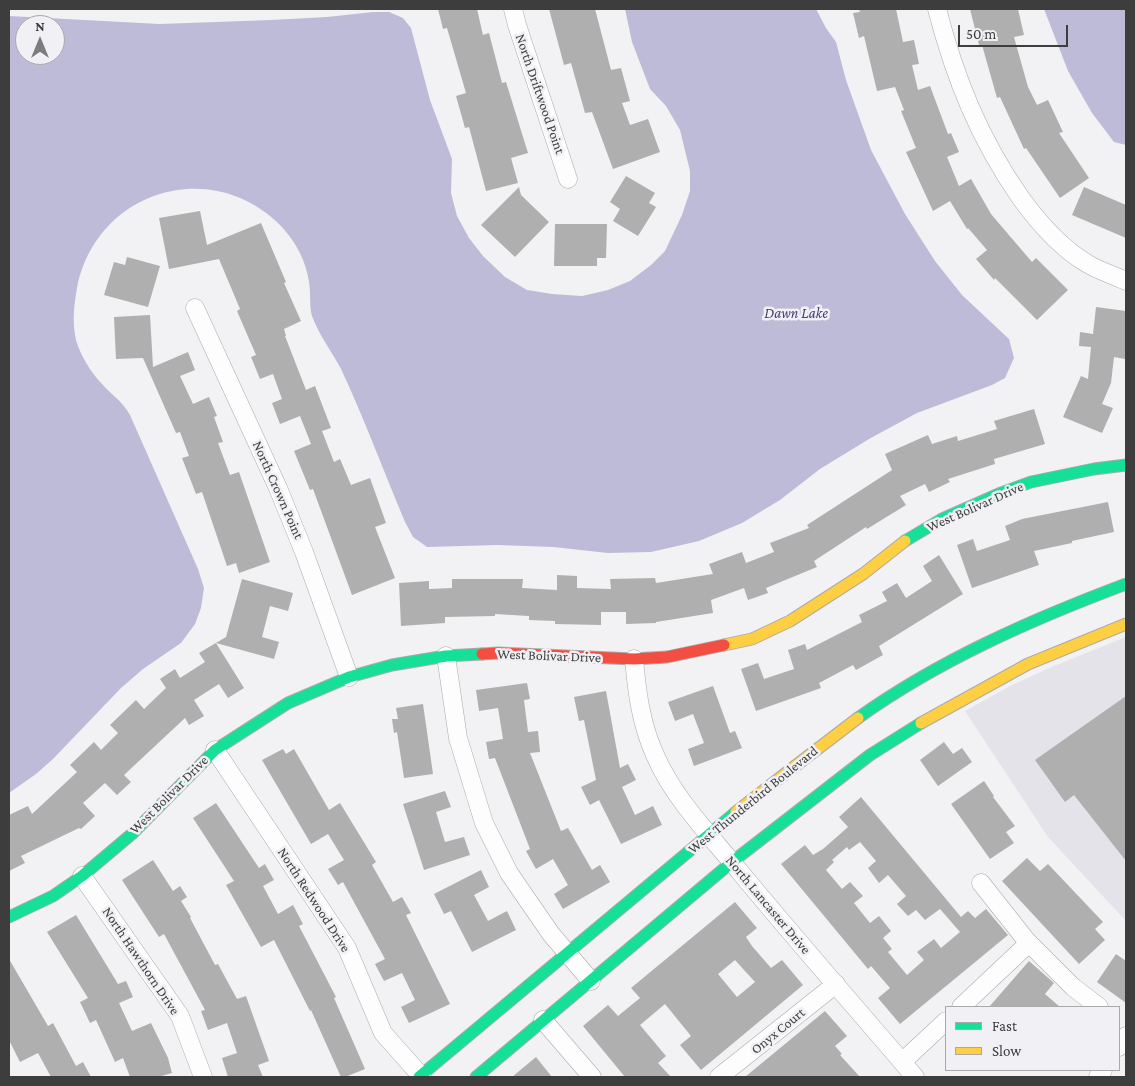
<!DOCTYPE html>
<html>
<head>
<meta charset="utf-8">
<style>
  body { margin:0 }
  #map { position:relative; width:1135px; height:1086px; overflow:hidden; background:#f2f1f3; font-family:"Crimson Pro",serif }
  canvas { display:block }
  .frame { position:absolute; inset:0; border:10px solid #3d3d3e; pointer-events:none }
  .legend { position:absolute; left:945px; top:1006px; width:175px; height:65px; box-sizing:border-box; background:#f1f0f4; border:1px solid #a9a8ab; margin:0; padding:6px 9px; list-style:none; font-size:15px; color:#3d3d3e }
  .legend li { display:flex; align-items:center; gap:10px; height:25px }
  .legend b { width:25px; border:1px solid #a9a8ab }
  .north { position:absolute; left:15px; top:15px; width:50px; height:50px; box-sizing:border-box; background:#f1f0f4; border:1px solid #a9a8ab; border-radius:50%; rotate:0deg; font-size:14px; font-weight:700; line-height:20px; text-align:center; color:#3d3d3e }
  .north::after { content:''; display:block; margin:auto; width:18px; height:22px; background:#7c7c7d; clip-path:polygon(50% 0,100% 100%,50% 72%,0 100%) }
  .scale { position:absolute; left:958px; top:25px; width:110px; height:22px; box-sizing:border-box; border:2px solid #3d3d3e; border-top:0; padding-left:6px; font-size:15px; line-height:18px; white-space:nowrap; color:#3d3d3e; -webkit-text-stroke:4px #f1f0f4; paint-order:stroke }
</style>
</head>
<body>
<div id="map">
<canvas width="1135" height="1086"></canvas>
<div class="frame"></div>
<ul class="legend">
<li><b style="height:6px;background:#16e098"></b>Fast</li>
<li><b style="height:6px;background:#ffcf43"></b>Slow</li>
</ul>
<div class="north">N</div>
<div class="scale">50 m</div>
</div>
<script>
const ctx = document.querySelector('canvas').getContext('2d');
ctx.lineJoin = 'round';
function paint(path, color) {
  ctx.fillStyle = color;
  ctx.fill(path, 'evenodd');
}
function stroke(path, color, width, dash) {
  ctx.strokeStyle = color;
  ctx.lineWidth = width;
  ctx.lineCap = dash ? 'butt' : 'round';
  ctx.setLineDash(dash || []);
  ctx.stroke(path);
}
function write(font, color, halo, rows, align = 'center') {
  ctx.font = font + ' "Crimson Pro",serif';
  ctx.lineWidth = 5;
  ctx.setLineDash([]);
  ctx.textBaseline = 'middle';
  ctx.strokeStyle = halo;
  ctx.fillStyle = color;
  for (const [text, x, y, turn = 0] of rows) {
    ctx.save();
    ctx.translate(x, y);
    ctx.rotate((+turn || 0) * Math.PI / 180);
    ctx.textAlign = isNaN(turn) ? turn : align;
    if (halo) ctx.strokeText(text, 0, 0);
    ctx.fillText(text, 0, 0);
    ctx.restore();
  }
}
const built = new Path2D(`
  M1126,637V921L1048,837L965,711L1012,685L1054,666Z`);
const water = new Path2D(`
  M625,9H816L826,28L836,42L846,80L871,150L905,214L935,261L962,295L1009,339L1014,358L1005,378L992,385L917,413L869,439L820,469L780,500L742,523L699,541L651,552L608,553L553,547L498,545L427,547L413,537L405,522C384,472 364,418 341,369C332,352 319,335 312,316C309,306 311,293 309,282C306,261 296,242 281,226C211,155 96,191 77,288C74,305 72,322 76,340C80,355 92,374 103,385C113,396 123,402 130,415L198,569L204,588L201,608L195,624L181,643L143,669L121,688L53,759L36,774L9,793V16L160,24L271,20L327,17L373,12H389L403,18L411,28L430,100L452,159L451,193L457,216L469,238L483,256L505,277L527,290L552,294L582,296L608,290L630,281L651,265L665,251L682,215L690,191V171L680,130L666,106L650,89L632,42ZM25,25H55V55H25Z
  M1044,9H1126V145L1114,142L1092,113L1068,71Z`);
const building = new Path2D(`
  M438,9H477L483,35L489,33L502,83L506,82L528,153L511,158L518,183L486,191L469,127L465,128L456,96L466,93L447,28L443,29Z
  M549,9H595L611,70L621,68L630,101L622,103L630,125L648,119L660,152L613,169L592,112L585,113L571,63L564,65Z
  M859,9H896L903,42L914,40L919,64L912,65L918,90L930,86L948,134L951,133L959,152L947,157L959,186L971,179L991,214L1032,262L1036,258L1068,290L1037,320L995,278L994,280L976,259L987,250L968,228L967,229L950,201L933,211L906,152L916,148L901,111L904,110L895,87L877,91L864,36L859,38L853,13L860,12Z
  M970,9H1018L1024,35L1014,37L1028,87L1037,105L1048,100L1063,132L1059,133L1089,178L1060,198L1026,148L1024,149L1000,97L997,98L982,45H979Z
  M626,176L655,193L649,203L656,207L638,236L613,221L620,209L610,202Z
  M519,187L521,195L549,222L515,257L481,225Z
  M1084,187L1126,205V238L1072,215Z
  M200,211L207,245L261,223L286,282L284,283L301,321L284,329L286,336H285L306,390L315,386L331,428L322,431L334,462L340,459L351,485L370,478L386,523L375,527L395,578L352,595L313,489L310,490L294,451L311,444L300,416L280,424L272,403L282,399L273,374L260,379L251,357L256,355L237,311L240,309L219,259L169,269L159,218Z
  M555,224H607L606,258H597V266H554Z
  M127,257L160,266L148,307L104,295L114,262L125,265Z
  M1096,307L1126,311L1125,359L1114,357L1111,383L1102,404L1113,408L1102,433L1063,417L1081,376L1088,379L1091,347L1079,346L1080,332L1093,334Z
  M150,315L153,367L188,352L195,370L180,376L193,404L209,397L217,416L214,417L223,442L218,443L230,475L239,472L270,562L239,573L236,563L227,566L202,492L196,494L182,458L189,456L180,432L176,433L143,358L116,359L114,317Z
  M1034,409L1045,444L994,459L995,464L948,479L950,482L929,492L925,484L900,496L906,505L867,529L866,527L814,561L817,567L766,588L768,593L748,600L744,588L711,600L713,613L656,622V623L626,624V612H601V625L555,624V621L529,620V616L495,614V616L445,617V623L401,626L399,583L429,581V589L452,588V579H523L522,588L557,590V575L577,576V588L611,589L610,579L655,578L656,583L713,574L709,564L742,552L746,563L774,552L770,543L809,528L807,525L892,470L885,454L928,435L932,444L957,436L958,441L997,429L994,421Z
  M1108,502L1114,532L1072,541V543L1034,551L1039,565L972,588L957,545L973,539L977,551L1010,540L1005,526L1022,519Z
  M939,555L963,594L879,646L883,655L856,670L853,665L819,683L821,688L756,711L741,669L758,663L764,679L794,669L788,650L805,644L807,650L862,622L859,615L887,601L882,592L897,583L906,598L932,581L923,566Z
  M242,579L293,593L288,611L270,606L262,637L279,642L274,659L216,643L244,688L228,698L219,684L194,700L204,716L189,725L185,718L124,775L131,782L117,795L105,783L83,803L95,816L81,829L79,828L21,856L25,863L9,871V815L28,806L32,814L77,772L70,765L94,742L101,750L118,733L110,725L136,700L144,709L166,688L160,679L175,669L180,678L205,662L199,653L226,637Z
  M527,683L530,699L524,700L528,732L538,731L540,752L530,753L561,831L568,828L592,870L600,865L610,882L563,909L554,894L568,885L553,859L536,869L526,851L530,849L495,758L489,759L486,742L503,739L498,708L479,711L476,690Z
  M713,686L730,733L735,731L742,748L694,766L688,749L704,743L693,714L675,721L668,702Z
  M606,691L620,768L628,764L636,780L622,787L635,815L653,806L662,825L621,844L599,800L590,805L581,787L596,780L584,720L579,721L574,697Z
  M1126,696V861L1074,795L1065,802L1035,760Z
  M423,704L433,774L404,778L397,732L394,733L392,719H398L396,708Z
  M944,742L953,754L962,748L972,762L938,786L920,760Z
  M283,749L286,754L294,749L329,810L340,803L376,862L372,865L393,902L402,897L411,913L406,915L450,1004L409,1023L401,1007L415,1000L402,973L384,981L375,964L385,959L343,882L338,885L328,869L344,860L328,834L311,844L262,760Z
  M984,781L994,796L993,797L1015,826L1006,832L1014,843L990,859L951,804Z
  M445,791L451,807L436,812L445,842L464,837L470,855L424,870L403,804Z
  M861,797L961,917L968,911L975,918L986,909L1008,935L900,1024L878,998L890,988L871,966L868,969L781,864L805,845L813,855L823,849L848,827L839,817ZM860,842L876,861L868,868L879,883L888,875L906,896L897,904L908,916L916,910L925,920L940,909L960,932L941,948L934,939L917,952L924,960L907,975L888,952L892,949L883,938L891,931L879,916L870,923L854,903L863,896L850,882L842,889L826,870L834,862L832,860L847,847L849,850Z
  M216,803L259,868L265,864L274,880L263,886L278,914L293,905L303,924L299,926L336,997L334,998L365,1069L345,1077H341L311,1010L310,1011L274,940L261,947L226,885L234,881L193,818Z
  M1027,858L1040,871L1048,864L1103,922L1095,929L1105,940L1079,964L1002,881Z
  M153,860L173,891L180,886L187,897L181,901L191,917L190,918L215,965L218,964L237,999L246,996L269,1061L258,1065L263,1077H228L222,1058L237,1053L227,1023L208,1030L201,1011L205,1010L164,934L159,937L122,880Z
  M481,870L489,887L474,895L488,921L507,911L516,930L472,952L451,911L444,914L434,894Z
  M735,902L757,928L746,937L752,946L771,968L782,960L803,985L701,1070L680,1045L691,1036L665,1004L640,1025L666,1056L658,1063L671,1077H625L583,1026L608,1005L618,1016L640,998L631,988ZM735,960L755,982L737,997L718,974Z
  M76,915L118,984L126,981L133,997L119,1003L132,1031L151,1023L168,1058L172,1073L158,1077H130L123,1058L115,1062L96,1020L90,1023L80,1002L88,998L47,932Z
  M1116,954L1126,961V1003L1097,982Z
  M9,959L48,1026L53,1023L76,1066L83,1062L91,1077H51L38,1053L20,1062L9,1040Z
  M1029,961L1054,983L1045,994L1060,1007H989Z
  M825,1011L847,1036L835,1046L842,1054L840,1055L860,1077H745Z
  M536,1057L552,1077H512Z`);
const street = new Path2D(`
  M513,9L517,25L568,179
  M937,9C955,78 979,138 1020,197C1038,222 1060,248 1088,264C1099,271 1114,275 1126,281
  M195,308L278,488L304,552L349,677
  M446,656L458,738L484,823L509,873L551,934L591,981
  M634,659C637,693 641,724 655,755C674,799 710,835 740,872C797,941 857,1009 915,1077
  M215,750L347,948L383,1033L422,1077
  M82,876L180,1016L203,1077
  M981,883L1026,940L1073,987L1099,1007
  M961,1007L1029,943
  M543,1020L592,1077
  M1119,1047L1126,1036
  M902,1062L946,1021
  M719,1077L836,984
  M1098,1077L1103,1070`);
const fast = new Path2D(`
  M905,541L942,519L1001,493L1031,482L1094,469L1126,465
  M858,718C939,660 1033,619 1126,584
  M9,917L53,896L82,876L133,833L215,750L288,703L349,677L392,665L446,656L482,654
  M419,1077L736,812
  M476,1077L732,862L870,755L921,723`);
const slow = new Path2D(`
  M724,645L752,639L790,621L863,574L905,541
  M921,723L1028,664L1126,624
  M736,812L790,770L858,718`);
const jam = new Path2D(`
  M482,654L498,653L634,659L667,657L724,645`);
const streetNames = [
  ["North Driftwood Point",540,94,71],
  ["North Crown Point",278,490,66],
  ["West Bolivar Drive",975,507,-24],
  ["West Bolivar Drive",549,656,2],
  ["West Bolivar Drive",169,795,-45],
  ["West Thunderbird Boulevard",753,800,-39],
  ["North Redwood Drive",314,900,57],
  ["North Lancaster Drive",768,905,50],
  ["North Hawthorn Drive",141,961,56],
  ["Onyx Court",778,1031,-39]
];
const waterNames = [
  ["Dawn Lake",796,313]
];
paint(built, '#e4e3ea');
paint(water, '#bebbd9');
paint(building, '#afafb0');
stroke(street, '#abaaac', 19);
stroke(fast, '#abaaac', 13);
stroke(slow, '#abaaac', 13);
stroke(jam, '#abaaac', 13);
stroke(street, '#fdfdfd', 18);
stroke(fast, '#16e098', 11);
stroke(slow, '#ffcf43', 11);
stroke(jam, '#f24e42', 11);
write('14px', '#3d3d3e', '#f1f0f4', streetNames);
write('italic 15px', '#463d73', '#f1f0f4', waterNames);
</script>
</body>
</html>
